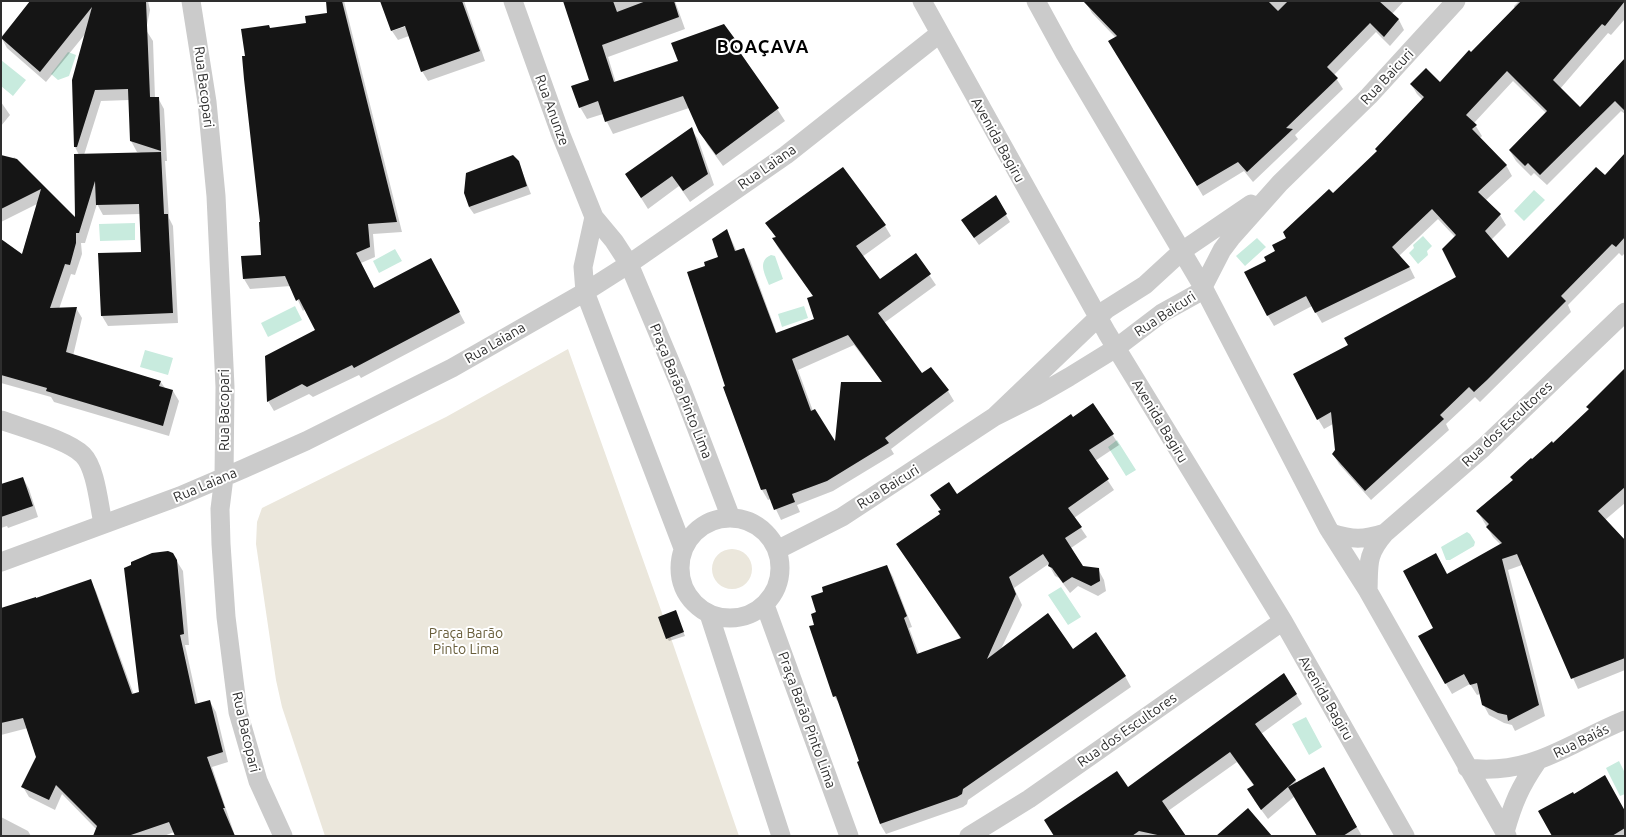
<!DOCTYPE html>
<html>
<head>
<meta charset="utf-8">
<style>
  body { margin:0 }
  #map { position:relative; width:1626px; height:837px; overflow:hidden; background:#fff; font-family:Ubuntu,sans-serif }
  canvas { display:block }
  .frame { position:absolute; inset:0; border:2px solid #2e2e2e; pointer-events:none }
</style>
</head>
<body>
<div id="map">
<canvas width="1626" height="837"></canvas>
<div class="frame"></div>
</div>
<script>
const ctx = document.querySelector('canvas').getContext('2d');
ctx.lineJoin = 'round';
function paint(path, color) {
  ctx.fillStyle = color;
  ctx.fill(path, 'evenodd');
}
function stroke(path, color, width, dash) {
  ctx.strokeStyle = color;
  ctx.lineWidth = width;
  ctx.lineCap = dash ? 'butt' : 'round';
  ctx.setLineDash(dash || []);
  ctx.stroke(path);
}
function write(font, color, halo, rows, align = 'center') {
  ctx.font = font + ' Ubuntu,sans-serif';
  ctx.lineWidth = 4;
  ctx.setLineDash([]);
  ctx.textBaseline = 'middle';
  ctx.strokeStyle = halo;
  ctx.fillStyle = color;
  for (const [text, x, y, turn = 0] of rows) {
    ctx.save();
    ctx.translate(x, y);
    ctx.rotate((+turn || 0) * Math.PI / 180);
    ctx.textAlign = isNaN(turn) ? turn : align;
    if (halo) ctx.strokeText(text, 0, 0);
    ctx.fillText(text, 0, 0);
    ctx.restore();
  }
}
const green = new Path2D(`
  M568,349L673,644L739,836H325L282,707L276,680L256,544L257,522L262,508L446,417Z
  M712 569a20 20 0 1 1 40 0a20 20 0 1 1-40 0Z`);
const water = new Path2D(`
  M68,52L76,55L69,76L58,80L51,74Z
  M1,60L26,80L13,96L1,86Z
  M1534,190L1545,200L1524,221L1514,211Z
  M135,223V240L100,241L99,224Z
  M1423,236L1432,246L1427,251L1428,255L1418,264L1409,253L1414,248L1413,245Z
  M1257,238L1266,247L1245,266L1236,256Z
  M395,249L402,261L379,273L373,261Z
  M771,255L775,256L783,279L769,285C765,274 757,261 771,255Z
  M295,306L302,320L268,337L261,323Z
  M804,306L808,318L782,327L778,314Z
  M145,350L173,358L168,375L140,367Z
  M1117,440L1136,470L1126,476L1108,447Z
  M1467,532L1470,534L1475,542L1474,546L1450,560H1446L1441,547Z
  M1061,587L1081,617L1068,625L1048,595Z
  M1306,717L1322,747L1309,755L1292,724Z
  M1619,761L1625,773V794L1620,796L1606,768Z`);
const shadow = new Path2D(`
  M31,1H148L150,10L146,30L153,41L155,98H158L164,109L167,161H165L169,218L173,226L178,323L108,326L102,316L99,254L142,253L140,214L103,215L97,204L85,243H81L82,254L75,275L71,274L59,309L76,308L82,318L73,356L160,381L165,388L173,391L179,401L169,436L54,402L51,397L1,383V240L22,255L37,204L1,222V181L14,157L76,219L79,155L75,147L86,33L46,82L7,48L1,37ZM129,100L131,141L137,152L141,153L84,155L101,101Z
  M327,1H344L402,232L373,234L375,257L361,263L374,289L436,269L465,323L361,378L359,375L313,397L309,394L274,411L268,401L317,330L305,309L303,311L291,286L250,289L244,279L242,257L262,256L261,223L246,57L271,29L307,24L328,14Z
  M382,1H464L485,61L428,81L422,71L409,36L398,40L392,31L410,25L409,23L392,29V31Z
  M564,1H675L685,29L608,57L616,83L679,62L723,26L785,121L723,166L707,144L689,108L613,134L603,114L587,119L580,107L591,81Z
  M1088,1H1404L1392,14L1399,20L1404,30L1390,46L1376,32L1334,75L1343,89L1295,135L1298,139L1253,182L1244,171L1203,196L1116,51V38L1092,13L1086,3Z
  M1519,1H1625V19L1611,35L1608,33L1560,89L1580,108L1625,60V114L1621,111L1547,185L1534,173L1531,176L1516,161L1510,151L1546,113L1513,81L1474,123L1482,136L1480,138L1506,165L1512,176L1486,200L1500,215L1506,225L1491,240L1507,259L1605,176L1625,154V253L1622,256L1619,253L1568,305L1571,312L1480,402L1475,397L1446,424L1449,430L1371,500L1339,464L1333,454L1336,451L1333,424L1324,429L1318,419L1349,346L1458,278L1455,237L1438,219L1399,256L1410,268L1415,278L1322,323L1312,306L1274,326L1268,316L1267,261L1287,238L1378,152L1423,100L1417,94L1411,84H1440L1515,9L1514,6Z
  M1,102L10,115L1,126Z
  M691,129L698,139L714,185L690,202L679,186L648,209L626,174Z
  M518,161L531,194L474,214L469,207Z
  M995,196L1010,222L979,245L967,228Z
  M767,223L885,226L891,236L862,257L879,280L915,254L936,285L884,323L922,374L948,391L954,401L891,449L894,454L833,491L797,505L800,512L781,520L771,499L768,500L762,490L724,388L726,387L706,267L719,258L727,230L737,252L744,249L750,260L777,334L816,319L814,297L779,249L773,239L776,238ZM854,345L883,383L836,444L813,411L798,370Z
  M1625,371V503L1605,520L1625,540V670L1578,689L1522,565L1508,570L1545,716L1515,731L1512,725L1504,723L1489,715L1483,704L1480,694L1477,695L1470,684L1452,694L1419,637L1435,628L1447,575L1501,545L1493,537L1478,512L1589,410L1587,407Z
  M1093,404L1119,445L1095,461L1114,490L1074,518L1087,537L1071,548L1083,567L1098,569L1104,580L1106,591L1098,596L1078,586L1070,593L1059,578L1055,576L1049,565L1050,563L1014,588L1022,605L1001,649L1073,650L1125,676L1131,687L968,800L967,804L963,807L886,834L880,824L841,706L834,696L815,625L818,612L887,566L893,577L912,627L909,628L919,654L961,639L904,554L941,514V511L932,495H957Z
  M23,478L29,489L38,517L8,528L7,526L1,528V483L2,485Z
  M176,560L183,571L189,645H185L198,704L210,702L216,712L228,762L212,767L235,836H176L174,832L164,836H94L97,830L62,794L55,810L29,797L23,787L37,757L28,728L1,735V609L36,599L90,580L96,591L134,695L140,693Z
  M677,615L685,636L669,641L667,638Z
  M1296,694L1302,704L1261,734L1297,783L1323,768L1362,836H1318L1295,796L1268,819L1254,800V786L1237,762L1168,811L1170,836H1055L1128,788Z
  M1625,813V836H1553Z
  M1,817L28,831L31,836H1Z`);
const building = new Path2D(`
  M30,1H146L150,97H159L161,151L130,141L128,89L95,90L77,147H74L72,80L92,7L40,72L1,38Z
  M326,1H342L397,222L368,224L370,247L356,253L374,288L431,258L460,312L354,368L352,365L307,387L302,384L267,402L265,356L315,330L299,299L296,301L285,276L243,279L241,256L261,255L259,222H260L244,79L242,56H245L241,29L269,25L270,28L306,23L305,16L327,13Z
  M380,1H462L480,51L421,72L405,26L391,31Z
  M563,1H613L617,12L646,1H674L679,17L602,45L614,82L678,61L671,43L724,24L735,39L732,41L779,108L716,155L699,132L683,96L605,122L598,101L579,108L571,86L589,80Z
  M1083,1H1268L1278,11L1288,1H1379L1399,19L1384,37L1370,23L1327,67L1338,78L1286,128L1293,129L1247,172L1238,162L1197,186L1108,41L1117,36Z
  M1521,1H1625L1605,26L1602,24L1553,80L1580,107L1625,58V111L1615,101L1540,175L1528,163L1525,166L1509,150L1547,111L1507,71L1466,115L1477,125L1472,129L1507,165L1478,192L1501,214L1485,231L1508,258L1596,167L1605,175L1625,153V237L1616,247L1612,244L1561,296L1566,301L1487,380L1474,392L1469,387L1440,415L1444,419L1365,491L1332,454L1335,450L1331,412L1317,420L1293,374L1348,345L1344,338L1456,277L1442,249L1456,235L1432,209L1392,247L1410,267L1315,313L1306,296L1267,316L1244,272L1266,261L1264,257L1275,251L1272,245L1286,238L1283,232L1329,189L1333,193L1377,151L1375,149L1424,97L1410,84L1426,68L1440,82L1469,50L1471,52Z
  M692,127L708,174L683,191L672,176L641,198L625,174Z
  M161,152L164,214H168L173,313L101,316L98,253L141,252L139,204L96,205L95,181L79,233H76V243L70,265L65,264L50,308L77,307L66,352L161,381L159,386L173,390L163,426L46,391L47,388L1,375V239L22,254L41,189L1,209V155L17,159L75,217L74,154Z
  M513,155L519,161L527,186L469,207L464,193L466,173Z
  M843,167L886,225L856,246L880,279L916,253L931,274L878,313L922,373L931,367L949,390L885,438L889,443L827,481L792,494L795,502L774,510L766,489L761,490L723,387L725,386L687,272L705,266L704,262L718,257L712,239L727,229L735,251L744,248L776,333L814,319L807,298L813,296L772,238L776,237L765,223ZM848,335L882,382H841L835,441L815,409L811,411L792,359Z
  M996,195L1007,214L974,238L961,220Z
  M1625,368V487L1598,511L1625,540V658L1571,679L1517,554L1502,559L1539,705L1508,721L1507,715L1498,713L1482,705L1477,683L1470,685L1464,674L1445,684L1418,636L1433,628L1403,571L1436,553L1447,574L1502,543L1486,527L1489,524L1476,511L1513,480L1510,477L1531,458L1532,459L1552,441L1553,443L1589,409L1586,407Z
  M1093,403L1114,434L1089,450L1109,479L1068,508L1082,527L1065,538L1083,566L1099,568L1100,581L1091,586L1072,577L1063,583L1052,568L1048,566L1049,563L1043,554L1009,577L1016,594L987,659L1048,613L1073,649L1096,632L1126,676L963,789L962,794L957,797L880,824L857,762L859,761L836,696L833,697L809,626L814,625L811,614L816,612L811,596L823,592L822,587L887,565L907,616L904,618L917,654L961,638L896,544L940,514L938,511L941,510L930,495L949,482L957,494L1071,414L1073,417Z
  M23,477L33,506L1,517V484Z
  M168,551L173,553L177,560L184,634L180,635L195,704L210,700L223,752L207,757L225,808H223L235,836H175L169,822L128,836H93L97,826L56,785L49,800L21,787L36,757L23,718L1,723V608L36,597V598L91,579L132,694L139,692L124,568L131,565V562L152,553Z
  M676,610L684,632L666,639L658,617Z
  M1284,673L1297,694L1255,724L1296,780L1261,810L1247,789L1254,785L1230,752L1162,801L1186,836H1162L1139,831L1132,836H1054L1044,820L1117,771L1128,787Z
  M1324,767L1357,827L1343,836H1317L1288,787Z
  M1605,775L1625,811V828L1612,836H1552L1538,811L1573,792L1574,794Z
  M1248,808L1272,836H1216Z`);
const street = new Path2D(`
  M191,1L207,102L216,196L225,387L224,477L220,509L221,544L226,617L238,712L258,781L283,836
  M513,1L561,135L594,217L614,241L629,264L682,390L731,518
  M922,1L1107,333L1283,621L1405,836
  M1036,1L1065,54L1203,287L1328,528L1368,591L1507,836
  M594,217L583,267L585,292L683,548
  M994,417L1036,396L1069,377L1116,348L1162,313L1198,293L1203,287L1222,250L1231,238L1280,183L1369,96L1456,1
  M1,420C22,428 68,440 83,455C96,468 99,506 103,523
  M680 568a50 50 0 1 1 100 0a50 50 0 1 1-100 0Z
  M1331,533C1353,540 1363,540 1385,533
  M777,550L842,517L994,417L1107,309L1145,285L1182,251L1251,204
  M1,562L180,496L243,469L306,441L452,368L585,292L629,264L786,155L939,34
  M1368,591C1369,564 1366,555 1385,533L1483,448L1625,312
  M765,605L849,836
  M709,614L781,836
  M1467,768C1533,776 1568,743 1625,720
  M1505,832C1513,803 1520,787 1537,762
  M969,836L1029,799L1283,621`);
const streetNames = [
  ["Rua Baicuri",1387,77,-47],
  ["Rua Bacopari",204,87,83],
  ["Rua Anunze",552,110,70],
  ["Avenida Bagiru",998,140,61],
  ["Rua Laiana",767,167,-35],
  ["Rua Baicuri",1165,314,-33],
  ["Rua Laiana",495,343,-30],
  ["Praça Barão Pinto Lima",681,391,68],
  ["Rua Bacopari",224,410,-90],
  ["Avenida Bagiru",1160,421,59],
  ["Rua dos Escultores",1507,424,-43],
  ["Rua Laiana",205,485,-23],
  ["Rua Baicuri",888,487,-32],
  ["Avenida Bagiru",1326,698,60],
  ["Praça Barão Pinto Lima",807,720,70],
  ["Rua dos Escultores",1127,730,-35],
  ["Rua Bacopari",246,732,77],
  ["Rua Baiás",1581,741,-26]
];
const parkNames = [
  ["Praça Barão",466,633],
  ["Pinto Lima",466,649]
];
const districtNames = [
  ["BOAÇAVA",763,47]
];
paint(green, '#ebe7dc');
paint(water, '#c8ebde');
paint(shadow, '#0003');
paint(building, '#151515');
stroke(street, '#cbcbcb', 19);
write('14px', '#2e2e2e', '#fff', streetNames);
write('14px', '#695f3c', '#fff', parkNames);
ctx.letterSpacing = '1px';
write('bold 18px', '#000', '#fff', districtNames);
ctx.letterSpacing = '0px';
</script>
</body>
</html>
